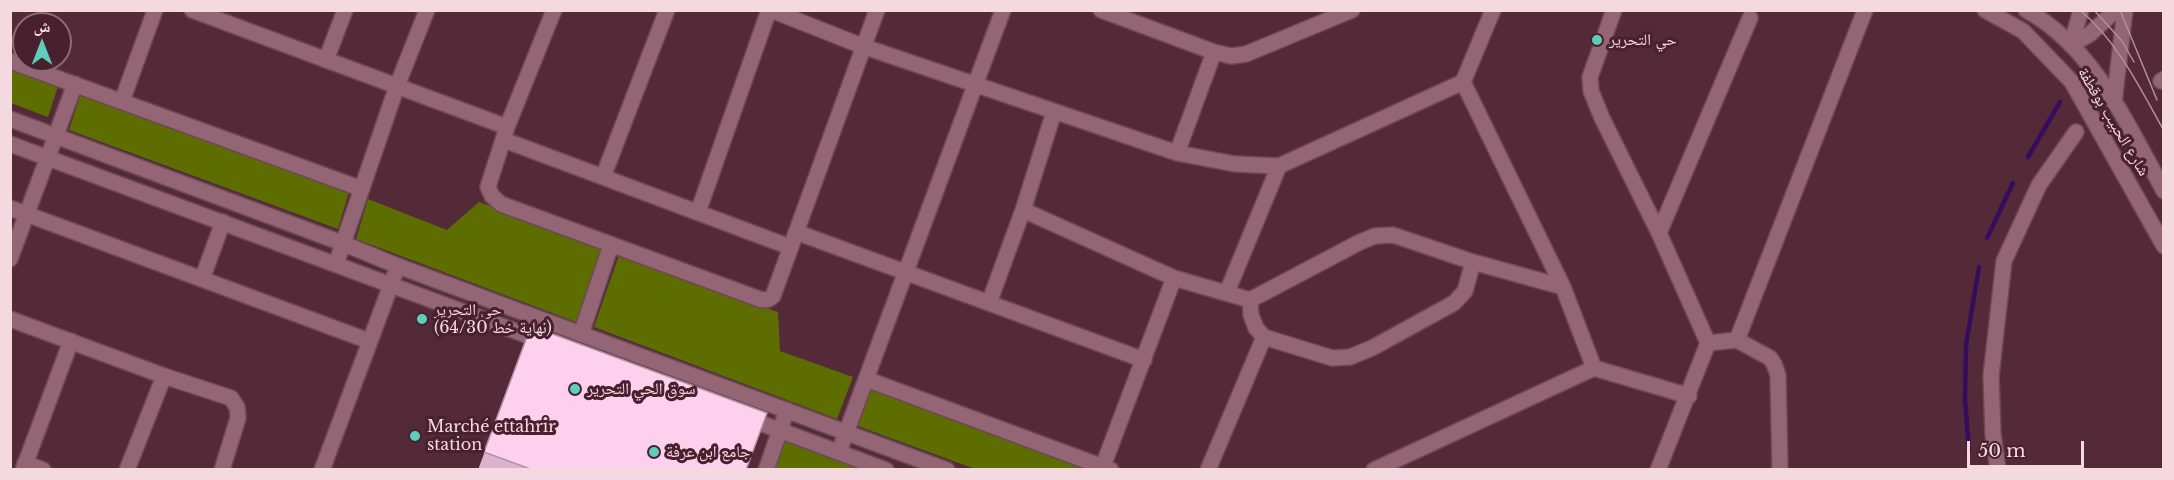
<!DOCTYPE html>
<html>
<head>
<meta charset="utf-8">
<style>
  body { margin:0 }
  #map { position:relative; width:2174px; height:480px; overflow:hidden; background:#542a39; font-family:"Libre Baskerville","Noto Naskh Arabic",serif }
  canvas { display:block }
  .frame { position:absolute; inset:0; border:12px solid #f5d9e1; pointer-events:none }
  .north { position:absolute; left:12px; top:12px; width:60px; height:60px; box-sizing:border-box; background:#48202e; border:2px solid #8d6a76; border-radius:50%; rotate:0deg; font-size:16px; font-weight:700; line-height:24px; text-align:center; color:#f5d9e1 }
  .north::after { content:''; display:block; margin:auto; width:21px; height:27px; background:#5dceb9; clip-path:polygon(50% 0,100% 100%,50% 72%,0 100%) }
  .scale { position:absolute; left:1967px; top:441px; width:117px; height:27px; box-sizing:border-box; border:3px solid #f5d9e1; border-top:0; padding-left:8px; font-size:18px; line-height:21px; white-space:nowrap; color:#f5d9e1; -webkit-text-stroke:4px #48202e; paint-order:stroke }
</style>
</head>
<body>
<div id="map">
<canvas width="2174" height="480"></canvas>
<div class="frame"></div>
<div class="north">ش</div>
<div class="scale">50 m</div>
</div>
<script>
const ctx = document.querySelector('canvas').getContext('2d');
ctx.lineJoin = 'round';
function paint(path, color) {
  ctx.fillStyle = color;
  ctx.fill(path, 'evenodd');
}
function stroke(path, color, width, dash) {
  ctx.strokeStyle = color;
  ctx.lineWidth = width;
  ctx.lineCap = dash ? 'butt' : 'round';
  ctx.setLineDash(dash || []);
  ctx.stroke(path);
}
function write(font, color, halo, rows, align = 'center') {
  ctx.font = font + ' "Libre Baskerville","Noto Naskh Arabic",serif';
  ctx.lineWidth = 6;
  ctx.setLineDash([]);
  ctx.textBaseline = 'middle';
  ctx.strokeStyle = halo;
  ctx.fillStyle = color;
  for (const [text, x, y, turn = 0] of rows) {
    ctx.save();
    ctx.translate(x, y);
    ctx.rotate((+turn || 0) * Math.PI / 180);
    ctx.textAlign = isNaN(turn) ? turn : align;
    if (halo) ctx.strokeText(text, 0, 0);
    ctx.fillText(text, 0, 0);
    ctx.restore();
  }
}
const green = new Path2D(`
  M10,61L60,80L48,117L11,103Z
  M82,90L349,192L338,229L69,130Z
  M368,199L447,230L479,202L603,247L576,322L356,239Z
  M619,255L778,312L780,351L853,377L837,419L594,327Z
  M868,384L1092,469H975L855,425Z
  M785,441L863,469H775Z`);
const stream = new Path2D(`
  M2028,157L2060,102
  M1987,238L2013,183
  M1969,452L1965,399L1966,345L1979,267`);
const minor = new Path2D(`
  M192,10L507,127
  M554,10L507,127L488,187L492,196L501,204L762,300L769,299L773,296L877,10
  M771,10L862,46L1177,153L1235,164L1279,166L1463,82L1493,10
  M1101,10L1214,52L1231,56L1246,54L1352,10
  M1614,10L1590,77L1591,91L1602,118L1659,233L1708,343L1658,470
  M326,60L345,10
  M10,61L362,189
  M2161,81L2164,79
  M1463,82L1563,287L1594,368
  M122,101L155,10
  M504,140L790,247
  M1177,153L1214,52
  M603,177L667,10
  M10,208L369,341
  M1023,210L1174,278L1250,300L1360,242L1375,236L1393,235L1473,262L1563,287
  M698,212L769,10
  M796,232L1144,360
  M1659,233L1750,18
  M10,259L75,84
  M336,264L397,86L427,10
  M202,279L223,222
  M1227,292L1279,166
  M1250,300L1251,315L1256,328L1264,337L1332,358L1350,357L1372,348L1454,303L1465,291L1473,262
  M989,303L1023,210L1054,112
  M10,319L164,376L231,398L237,407L238,418L222,470
  M581,334L611,245
  M1737,340L1865,10
  M1708,343L1737,340L1770,358L1774,364L1778,375L1780,470
  M866,379L1111,470
  M839,452L1003,10
  M25,463L43,470
  M1103,466L1174,278
  M23,470L71,341
  M127,470L164,376
  M322,470L398,266
  M766,470L787,410
  M1208,470L1264,337
  M1374,470L1594,368L1689,396
  M1998,470L1993,434L1991,376L2004,261L2039,185L2076,132`);
const tertiary = new Path2D(`
  M2071,45L2090,34L2116,10
  M2071,45L2081,10
  M10,119L342,243L398,266L947,470
  M10,144L545,342
  M744,417L886,470`);
const secondary = new Path2D(`
  M1985,10L2023,31L2072,82L2164,246
  M2026,10C2094,47 2128,126 2164,191
  M2114,102L2125,10`);
const tram = new Path2D(`
  M2080,10C2118,42 2140,88 2164,131
  M2094,10L2122,41L2134,62
  M2120,10L2157,100`);
const wall = new Path2D(`
  M531,326L746,470H478Z`);
const building = new Path2D(`
  M531,326L767,413L746,470H533L484,452Z`);
const markers = [
  [1597,40,6,"#5dceb9"],
  [422,319,6,"#5dceb9"],
  [575,389,6,"#5dceb9"],
  [415,436,6,"#5dceb9"],
  [654,452,6,"#5dceb9"]
];
const poiNames = [
  ["حي التحرير",1609,40],
  ["حي التحرير",434,310],
  ["(نهاية خط 64/30)",434,328],
  ["سوق الحي التحرير",587,389],
  ["Marché ettahrir",427,427],
  ["station",427,445],
  ["جامع ابن عرفة",666,452]
];
const streetNames = [
  ["شارع الحبيب بوقطفة",2113,122,59]
];
paint(green, '#5d6d00');
stroke(stream, '#340d5e', 4.5);
stroke(minor, '#6c4956', 18);
stroke(tertiary, '#6c4956', 18);
stroke(secondary, '#6c4956', 18);
stroke(minor, '#946574', 15);
stroke(tertiary, '#946574', 15);
stroke(secondary, '#946574', 15);
stroke(tram, '#b2909b', 1.5);
paint(wall, '#dab3cd');
paint(building, '#fdd0ee');
stroke(building, '#b192a7', 1.5);
for (const [x, y, r, color] of markers) {
  const dot = new Path2D();
  dot.arc(x, y, r, 0, 2 * Math.PI);
  ctx.fillStyle = color;
  ctx.fill(dot);
  stroke(dot, '#48202e', 2);
}
write('16px', '#f5d9e1', '#48202e', poiNames, 'left');
write('16px', '#f5d9e1', '#48202e', streetNames);
</script>
</body>
</html>
